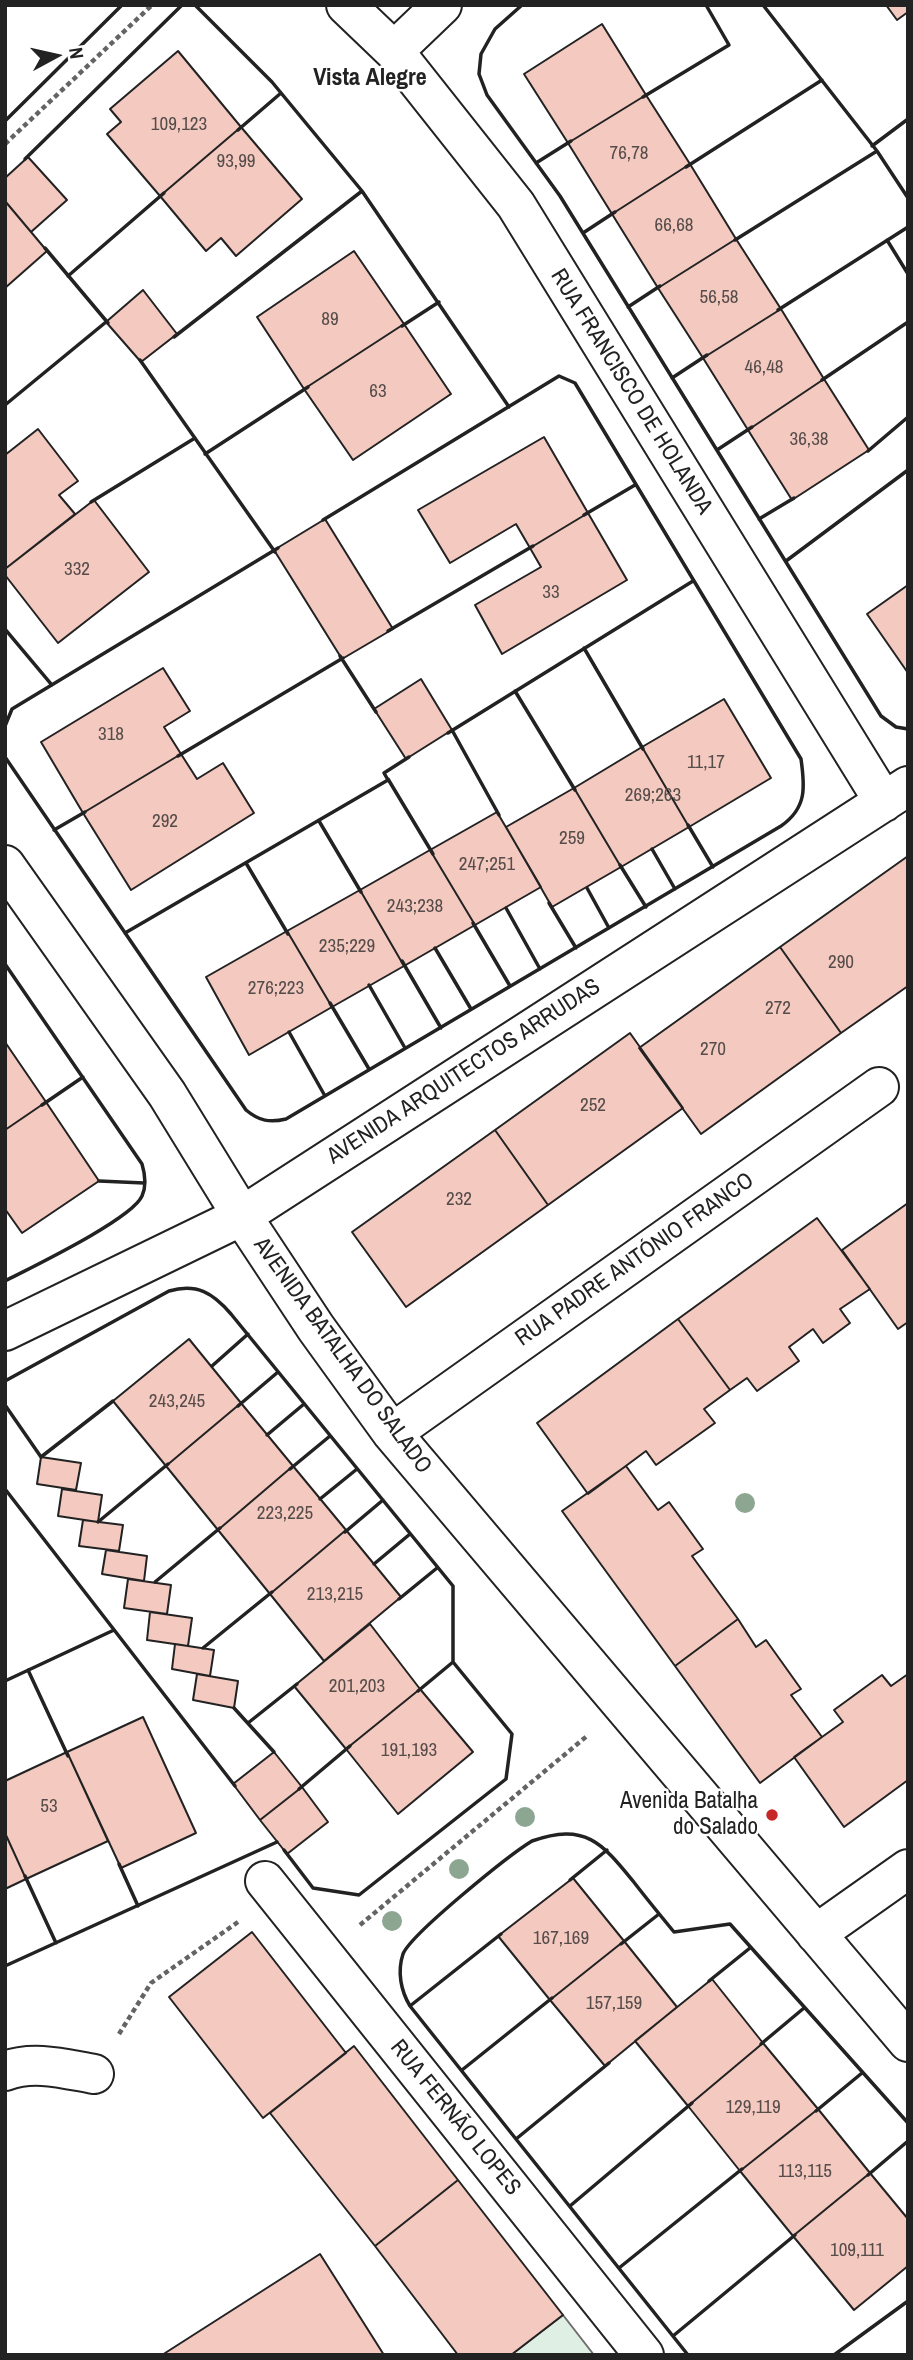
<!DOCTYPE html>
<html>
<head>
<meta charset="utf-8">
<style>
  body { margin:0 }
  #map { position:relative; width:913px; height:2360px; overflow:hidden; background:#fff; font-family:"Archivo Narrow",sans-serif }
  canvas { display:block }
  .frame { position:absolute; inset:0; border:7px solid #222; pointer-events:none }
  .north { position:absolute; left:21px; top:21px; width:70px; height:70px; -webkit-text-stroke:5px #fff; paint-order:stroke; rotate:82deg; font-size:19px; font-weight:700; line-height:28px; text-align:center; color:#222 }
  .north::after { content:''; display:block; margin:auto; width:24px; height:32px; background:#222; clip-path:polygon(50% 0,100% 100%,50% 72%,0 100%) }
</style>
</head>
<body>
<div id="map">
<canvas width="913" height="2360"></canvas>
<div class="frame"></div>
<div class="north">N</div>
</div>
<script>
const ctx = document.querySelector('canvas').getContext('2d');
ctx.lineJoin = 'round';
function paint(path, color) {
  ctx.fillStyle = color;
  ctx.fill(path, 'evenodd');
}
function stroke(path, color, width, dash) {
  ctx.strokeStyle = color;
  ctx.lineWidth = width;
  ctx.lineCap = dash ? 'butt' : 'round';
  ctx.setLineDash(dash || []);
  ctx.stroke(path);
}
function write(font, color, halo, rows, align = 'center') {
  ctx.font = font + ' "Archivo Narrow",sans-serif';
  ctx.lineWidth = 5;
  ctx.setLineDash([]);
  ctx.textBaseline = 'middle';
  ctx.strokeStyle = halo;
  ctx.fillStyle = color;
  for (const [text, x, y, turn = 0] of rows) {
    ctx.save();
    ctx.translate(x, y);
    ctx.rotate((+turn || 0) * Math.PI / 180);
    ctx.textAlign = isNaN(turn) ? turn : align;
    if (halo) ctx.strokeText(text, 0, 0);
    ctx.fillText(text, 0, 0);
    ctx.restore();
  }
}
const green = new Path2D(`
  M563,2315L594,2355H511Z`);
const building = new Path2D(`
  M886,5H908V12L897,20Z
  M602,24L646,95L568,143L524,74Z
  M178,51L241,127L160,196L107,134L121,122L110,109Z
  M646,95L690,164L612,214L568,143Z
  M241,127L302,199L236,256L221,238L206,251L160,196Z
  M28,157L67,200L31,232L5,201V178Z
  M690,164L736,239L658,288L612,214Z
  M5,201L47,251L5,288Z
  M736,239L781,309L703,358L658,288Z
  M354,251L404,324L304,389L257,317Z
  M143,290L177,334L141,362L106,322Z
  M781,309L824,379L748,430L703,358Z
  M404,324L451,394L353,460L304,389Z
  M824,379L869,450L792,500L748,430Z
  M38,429L78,481L59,495L75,514L5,569V455Z
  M544,437L588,513L530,548L516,524L450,563L418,510Z
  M94,500L149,572L58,643L5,575V569Z
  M588,513L627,580L502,654L475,605L541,567L530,548Z
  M325,519L393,629L342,659L274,550Z
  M908,585V673L867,614Z
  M163,668L190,711L164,727L181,754L83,813L41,742Z
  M421,679L452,730L406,759L374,709Z
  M724,699L771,778L689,827L642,747Z
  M642,747L689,827L621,867L574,788Z
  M181,754L197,779L223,763L254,813L131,890L83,813Z
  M574,788L621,867L552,907L506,827Z
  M497,812L541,887L475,925L430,850Z
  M430,850L475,925L404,966L360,890Z
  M908,856V986L841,1033L780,947Z
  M360,890L404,966L332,1007L287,931Z
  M287,931L332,1007L249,1055L206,977Z
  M780,947L841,1033L701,1134L639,1048Z
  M630,1033L683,1108L548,1205L495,1130Z
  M5,1042L46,1102L5,1130Z
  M46,1102L99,1181L22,1233L5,1209V1130Z
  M495,1130L548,1205L406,1307L352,1232Z
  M908,1203V1322L898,1329L842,1250Z
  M817,1218L870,1289L840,1309L850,1323L823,1343L813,1329L789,1347L799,1361L757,1391L747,1378L730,1390L678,1319Z
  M678,1319L730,1390L704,1409L715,1423L656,1465L646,1451L588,1494L537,1423Z
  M189,1339L241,1403L166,1466L113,1401Z
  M241,1403L293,1466L218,1530L166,1466Z
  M41,1457L81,1463L76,1490L37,1484Z
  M293,1466L346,1530L270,1594L218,1530Z
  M626,1466L658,1510L669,1502L703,1549L692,1556L738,1619L675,1666L562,1511Z
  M62,1489L102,1495L98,1522L58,1516Z
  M83,1520L123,1525L119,1551L79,1546Z
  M346,1530L401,1597L324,1661L270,1594Z
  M106,1550L147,1556L144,1581L102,1574Z
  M128,1579L171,1585L167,1614L124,1608Z
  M150,1612L192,1618L188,1646L147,1640Z
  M738,1619L756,1647L766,1640L801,1689L791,1695L822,1737L760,1783L675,1666Z
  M370,1624L420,1689L346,1749L294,1686Z
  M175,1644L214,1650L210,1676L172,1669Z
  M197,1674L238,1681L234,1708L193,1700Z
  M908,1674V1780L844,1827L794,1757L843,1722L834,1710L882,1675L891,1686Z
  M420,1689L473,1752L398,1814L346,1749Z
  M143,1717L196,1833L121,1868L67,1752Z
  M67,1752L108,1841L26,1879L5,1833V1781Z
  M274,1752L302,1787L260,1820L233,1784Z
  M302,1787L328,1822L287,1854L260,1820Z
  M5,1833L26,1879L5,1889Z
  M573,1878L624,1941L550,2000L498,1936Z
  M252,1932L346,2053L263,2118L169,1997Z
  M624,1941L677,2007L605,2066L550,2000Z
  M712,1979L763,2043L688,2106L635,2041Z
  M763,2043L818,2109L740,2171L688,2106Z
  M354,2046L458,2180L375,2246L270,2113Z
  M818,2109L870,2173L793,2236L740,2171Z
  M870,2173L908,2219V2266L854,2310L793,2236Z
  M458,2180L563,2315L511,2355H458L375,2246Z
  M320,2254L384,2355H162Z`);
const path = new Path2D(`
  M5,144L152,5
  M360,1925L587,1736
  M119,2034L151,1983L238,1922`);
const street = new Path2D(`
  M346,5L394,51L516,205L884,802
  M394,51L442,5
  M5,865L167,1094L242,1216L316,1328L392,1433L908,2042
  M5,1331L242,1216L908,786
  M392,1433L879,1087
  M265,1881L644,2355
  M816,1934L908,1869
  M5,2071C34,2060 65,2069 94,2074`);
const wall = new Path2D(`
  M195,5L272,82L362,191L509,407
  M522,5L495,29L481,54L479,74L487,95L560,196L881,716L896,727L908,729
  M763,5L877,151L908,198
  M643,97L729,45L706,5
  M5,121L122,5
  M238,130L281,93
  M872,146L908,119
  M25,159L182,5
  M536,163L571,141
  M686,167L822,80
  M583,233L615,212
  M735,240L877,151
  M887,240L908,274
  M45,248L108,323
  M68,276L164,193
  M628,307L660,286
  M778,310L908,227
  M402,326L439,302
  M174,337L362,191
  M140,360L275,552
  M672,378L707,355
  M822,380L908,322
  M5,405L106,322
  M717,450L752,427
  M868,451L908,417
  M205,454L308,387
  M91,502L195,438
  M584,515L635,485
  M759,519L794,498
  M786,561L908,470
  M5,629L52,685
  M388,631L533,546
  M584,648L643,749
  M340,656L376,712
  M515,691L575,790
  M5,726L12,709L278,548
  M452,730L499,815
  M448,733L693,581
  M178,756L343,658
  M5,757L246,1110C259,1121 270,1123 286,1119L781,826C807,808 805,787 801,759L575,383L559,376L323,520
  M388,779L433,854
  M319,821L361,892
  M688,825L713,867
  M54,830L85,812
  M652,849L675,889
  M246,863L288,934
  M620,865L646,907
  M587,888L609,928
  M549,903L576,948
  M506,908L540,969
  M473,923L510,986
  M125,933L388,780L384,773L409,757
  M435,948L471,1009
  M402,961L441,1028
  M5,964L142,1164C145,1174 147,1185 142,1196C132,1219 32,1267 5,1281
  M369,985L405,1048
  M330,1003L369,1069
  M289,1032L325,1096
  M42,1105L83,1077
  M99,1181L144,1183
  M212,1366L248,1334
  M5,1381L169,1291C197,1283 213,1293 231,1314L453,1586V1662L512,1734L506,1779L359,1895L313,1888L284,1850
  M5,1405L41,1457L113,1401
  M238,1406L278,1372
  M267,1435L304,1404
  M290,1469L330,1436
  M5,1489L235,1786
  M320,1499L357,1469
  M98,1522L168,1464
  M345,1532L383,1500
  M374,1564L410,1534
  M155,1582L220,1528
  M399,1599L437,1568
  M203,1648L272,1592
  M28,1670L68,1756
  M5,1681L114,1630
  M418,1691L453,1662
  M234,1708L274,1752
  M248,1723L297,1684
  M299,1789L350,1746
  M119,1864L138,1906
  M25,1876L56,1943
  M570,1880L607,1850
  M621,1944L659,1914
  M5,1966L277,1842
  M709,1981L750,1948
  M410,2006L501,1934
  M761,2044L804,2008
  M462,2070L552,1998
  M816,2111L862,2073
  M516,2139L609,2063
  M868,2175L908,2141
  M570,2206L692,2103
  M619,2268L742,2169
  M673,2336L795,2235
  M688,2355L410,2006C401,1991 397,1972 403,1954C411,1934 509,1855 532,1841C585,1822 602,1843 633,1881C646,1898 660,1915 674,1932L730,1924L908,2123
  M834,2355L908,2301`);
const trees = [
  [745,1503],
  [525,1817],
  [459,1869],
  [392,1921]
];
const markers = [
  [772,1815,7,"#c62828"]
];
const numberNames = [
  ["109,123",179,125],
  ["76,78",629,154],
  ["93,99",236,162],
  ["66,68",674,226],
  ["56,58",719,298],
  ["89",330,320],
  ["46,48",764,368],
  ["63",378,392],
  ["36,38",809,440],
  ["332",77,570],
  ["33",551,593],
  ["318",111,735],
  ["11,17",706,763],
  ["269;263",653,796],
  ["292",165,822],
  ["259",572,839],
  ["247;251",487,865],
  ["243;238",415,907],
  ["235;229",347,947],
  ["290",841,963],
  ["276;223",276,989],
  ["272",778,1009],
  ["270",713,1050],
  ["252",593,1106],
  ["232",459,1200],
  ["243,245",177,1402],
  ["223,225",285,1514],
  ["213,215",335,1595],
  ["201,203",357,1687],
  ["191,193",409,1751],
  ["53",49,1807],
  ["167,169",561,1939],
  ["157,159",614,2004],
  ["129,119",753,2108],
  ["113,115",805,2172],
  ["109,111",857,2251]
];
const streetNames = [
  ["RUA FRANCISCO DE HOLANDA",631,392,58],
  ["AVENIDA ARQUITECTOS ARRUDAS",464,1072,-33],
  ["RUA PADRE ANTÓNIO FRANCO",635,1260,-35],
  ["AVENIDA BATALHA DO SALADO",342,1356,54],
  ["RUA FERNÃO LOPES",455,2118,51]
];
const poiNames = [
  ["Avenida Batalha",758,1802],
  ["do Salado",758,1828]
];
const neighbourhoodNames = [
  ["Vista Alegre",370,79]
];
paint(green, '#e0efe3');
stroke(green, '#6f6f6f', 2);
paint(building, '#f3c9c0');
stroke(building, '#222', 2);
stroke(street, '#222', 42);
stroke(path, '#646464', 4.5, [5, 3.5]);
stroke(street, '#fff', 38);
stroke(wall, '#222', 3.5);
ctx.fillStyle = '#8da692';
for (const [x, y] of trees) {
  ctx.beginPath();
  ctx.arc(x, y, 10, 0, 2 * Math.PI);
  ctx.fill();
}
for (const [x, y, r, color] of markers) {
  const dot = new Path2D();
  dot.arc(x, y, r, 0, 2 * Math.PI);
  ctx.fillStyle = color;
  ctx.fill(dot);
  stroke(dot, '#fff', 2.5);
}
write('19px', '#564c4a', null, numberNames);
write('23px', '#222', '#fff', streetNames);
write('23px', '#222', '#fff', poiNames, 'right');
write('bold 24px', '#222', '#fff', neighbourhoodNames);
</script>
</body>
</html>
